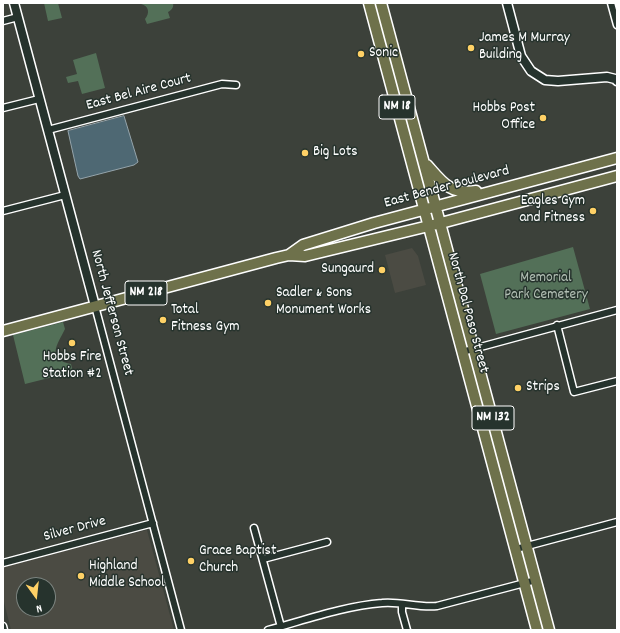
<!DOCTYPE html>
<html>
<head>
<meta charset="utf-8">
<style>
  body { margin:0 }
  #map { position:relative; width:620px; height:633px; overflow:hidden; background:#3c413a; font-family:Dekko,sans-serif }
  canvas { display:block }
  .frame { position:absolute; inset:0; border:4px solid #fff; pointer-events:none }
  .north { position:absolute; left:16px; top:577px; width:40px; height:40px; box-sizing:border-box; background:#26332d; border:1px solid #7d8581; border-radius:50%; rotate:165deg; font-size:11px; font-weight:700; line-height:16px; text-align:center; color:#fff }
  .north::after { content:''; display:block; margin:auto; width:14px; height:18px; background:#ffd166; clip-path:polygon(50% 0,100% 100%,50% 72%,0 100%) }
</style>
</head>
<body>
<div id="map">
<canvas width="620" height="633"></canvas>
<div class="frame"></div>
<div class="north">N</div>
</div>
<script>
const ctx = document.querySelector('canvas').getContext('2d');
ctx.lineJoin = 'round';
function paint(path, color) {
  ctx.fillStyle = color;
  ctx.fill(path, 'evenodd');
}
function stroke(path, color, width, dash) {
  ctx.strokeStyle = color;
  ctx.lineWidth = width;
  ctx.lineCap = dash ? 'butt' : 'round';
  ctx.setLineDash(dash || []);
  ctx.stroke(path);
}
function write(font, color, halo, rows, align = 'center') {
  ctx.font = font + ' Dekko,sans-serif';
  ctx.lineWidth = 3;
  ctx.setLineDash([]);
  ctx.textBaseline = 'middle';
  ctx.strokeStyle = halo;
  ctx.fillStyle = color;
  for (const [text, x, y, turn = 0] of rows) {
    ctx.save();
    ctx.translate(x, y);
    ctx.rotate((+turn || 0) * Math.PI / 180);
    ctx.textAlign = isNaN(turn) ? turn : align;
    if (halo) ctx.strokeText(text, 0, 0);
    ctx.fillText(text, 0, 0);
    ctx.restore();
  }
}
const built = new Path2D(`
  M412,248L418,256L426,285L395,293L385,255Z
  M147,530L174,630H11L3,598V567ZM24,585H48V609H24Z`);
const green = new Path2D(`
  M44,3H58L62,18L48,21Z
  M141,3H173C174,7 172,10 168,12L170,18L147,24L145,19C150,13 149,6 141,4Z
  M96,53L105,88L82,94L78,81L68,83L66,77L77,74L73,60Z
  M573,247L590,309L496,334L480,274Z
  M63,322L65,329C57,345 46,359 71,364L73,372L25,384L13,335Z`);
const water = new Path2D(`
  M124,116L138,162L134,165L80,179L78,176L68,131Z`);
const minor = new Path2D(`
  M611,3L617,25
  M3,21L18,17
  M3,108L39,99
  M48,130L222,84L236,85
  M3,211L65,195
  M95,306L181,630
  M557,325L574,392L617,381
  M462,352L617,310
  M254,528L281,627
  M516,549L617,522
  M263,559L327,542
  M3,563L153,523
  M402,604V612L407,630
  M3,626L4,630
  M268,630C305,620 344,606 382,603C400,601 418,608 437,606L536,580`);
const tertiary = new Path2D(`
  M14,3L95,306
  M507,3L521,56L531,71L545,80L558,81L607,77L615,79L617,81`);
const primary = new Path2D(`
  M369,3L537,630
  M381,3L549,630
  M427,165C442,182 450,195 476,191
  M289,255L303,245L374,223L617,158
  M3,331L276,258L289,255L305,256L441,223L617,176`);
const markers = [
  [471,48,4,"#ffd166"],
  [361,54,4,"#ffd166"],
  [543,118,4,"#ffd166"],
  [305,153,4,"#ffd166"],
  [593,211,4,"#ffd166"],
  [382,270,4,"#ffd166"],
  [268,303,4,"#ffd166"],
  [163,320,4,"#ffd166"],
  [72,343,4,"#ffd166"],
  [518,388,4,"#ffd166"],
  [191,561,4,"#ffd166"],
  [81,576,4,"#ffd166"]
];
const shields = [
  [397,107,36],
  [146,293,42],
  [493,418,42]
];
const shieldNames = [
  ["NM 18",397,107],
  ["NM 218",146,293],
  ["NM 132",493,418]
];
const poiNames = [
  ["James M Murray",479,39],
  ["Building",479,56],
  ["Sonic",369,54],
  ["Hobbs Post",535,109,"right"],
  ["Office",535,126,"right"],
  ["Big Lots",313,153],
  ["Eagles Gym",585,202,"right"],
  ["and Fitness",585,219,"right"],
  ["Sungaurd",374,270,"right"],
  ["Sadler & Sons",276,294],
  ["Monument Works",276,311],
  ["Total",171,311],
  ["Fitness Gym",171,328],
  ["Hobbs Fire",72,358,"center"],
  ["Station #2",72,375,"center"],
  ["Strips",526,388],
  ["Grace Baptist",199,552],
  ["Church",199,569],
  ["Highland",89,567],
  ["Middle School",89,584]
];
const streetNames = [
  ["East Bel Aire Court",139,93,-15],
  ["East Bender Boulevard",447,188,-15],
  ["North Jefferson Street",111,313,75],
  ["North Dal Paso Street",467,313,75],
  ["Silver Drive",75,530,-15]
];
const parkNames = [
  ["Memorial",546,279],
  ["Park Cemetery",546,296]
];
paint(built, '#4b4b43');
paint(green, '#537058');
paint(water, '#4e6873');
stroke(water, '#95a4ab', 1);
stroke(minor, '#fff', 9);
stroke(tertiary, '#fff', 11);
stroke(primary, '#fff', 13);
stroke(minor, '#26332d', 6);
stroke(tertiary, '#26332d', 8);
stroke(primary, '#6e714b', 10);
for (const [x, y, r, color] of markers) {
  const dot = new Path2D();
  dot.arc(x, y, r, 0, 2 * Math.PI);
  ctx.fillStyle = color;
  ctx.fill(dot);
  stroke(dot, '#26332d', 1.5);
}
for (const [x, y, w] of shields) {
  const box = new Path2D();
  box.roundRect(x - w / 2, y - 12, w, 24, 3);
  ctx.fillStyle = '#26332d';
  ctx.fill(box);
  stroke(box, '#fff', 1);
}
write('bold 14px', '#fff', null, shieldNames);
write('15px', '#fff', '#26332d', poiNames, 'left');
write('15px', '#fff', '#26332d', streetNames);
write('15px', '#b2bfb4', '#26332d', parkNames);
</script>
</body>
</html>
